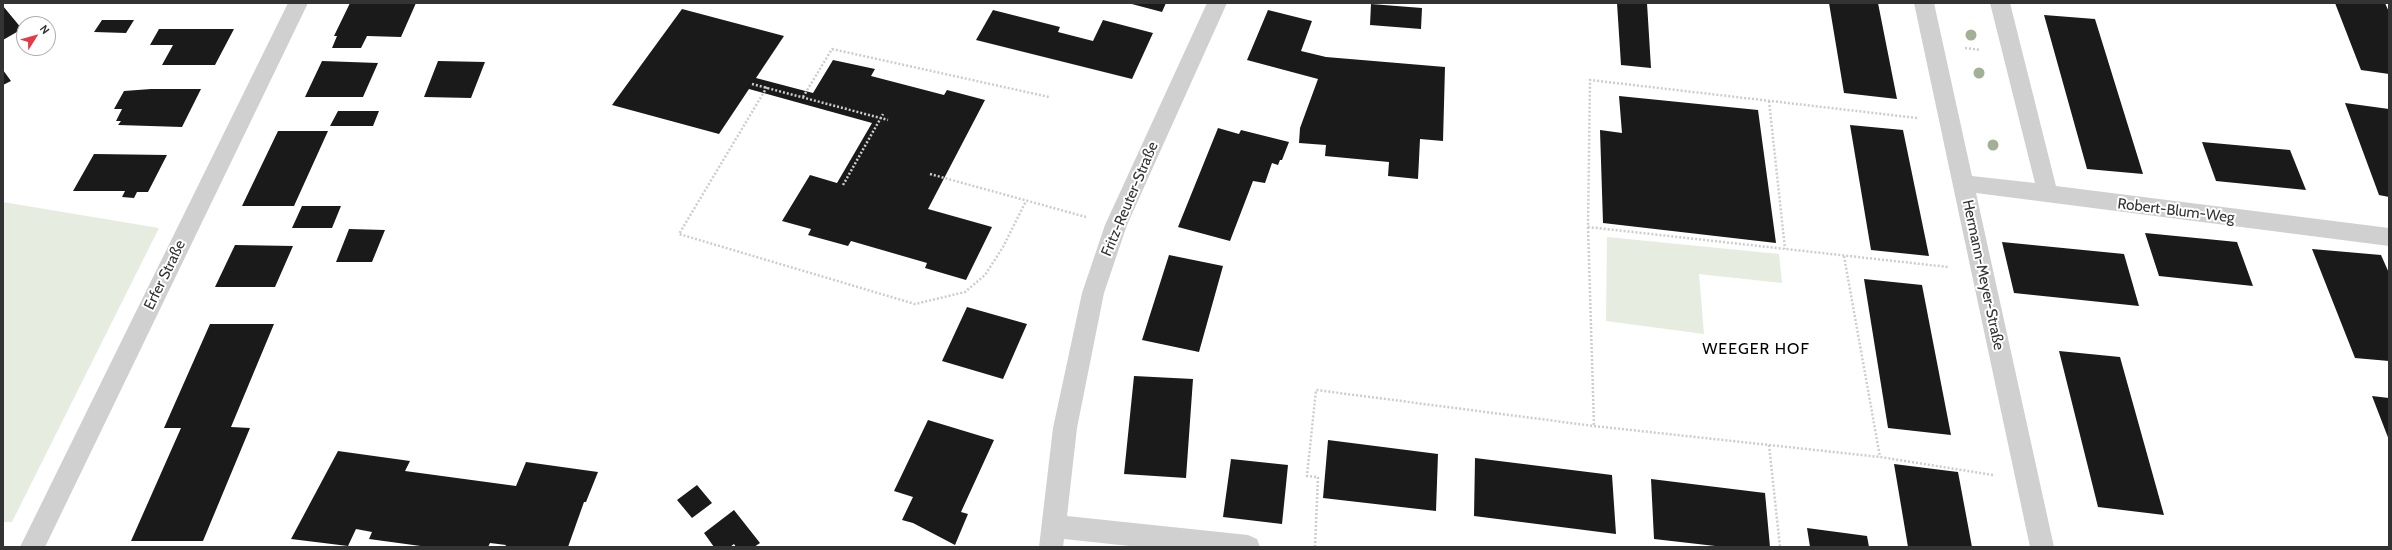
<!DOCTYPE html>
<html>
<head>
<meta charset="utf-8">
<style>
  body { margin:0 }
  #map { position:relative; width:2392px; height:550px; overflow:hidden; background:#fff; font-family:Cabin,sans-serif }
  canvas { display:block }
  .frame { position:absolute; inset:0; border:4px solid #333; pointer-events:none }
  .north { position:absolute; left:16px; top:16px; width:40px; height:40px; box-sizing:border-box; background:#fff; border:1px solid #adadad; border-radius:50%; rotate:53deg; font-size:11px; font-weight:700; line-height:16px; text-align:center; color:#333 }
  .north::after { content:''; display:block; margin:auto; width:14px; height:18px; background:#e63946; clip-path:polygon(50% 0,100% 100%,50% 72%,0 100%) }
</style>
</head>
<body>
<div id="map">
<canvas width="2392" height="550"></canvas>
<div class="frame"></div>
<div class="north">N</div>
</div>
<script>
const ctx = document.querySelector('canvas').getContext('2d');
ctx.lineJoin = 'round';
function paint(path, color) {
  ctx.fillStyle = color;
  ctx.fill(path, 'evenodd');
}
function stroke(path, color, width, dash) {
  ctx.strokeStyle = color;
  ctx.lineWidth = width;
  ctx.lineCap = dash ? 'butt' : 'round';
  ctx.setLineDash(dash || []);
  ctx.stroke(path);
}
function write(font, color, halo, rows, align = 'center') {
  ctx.font = font + ' Cabin,sans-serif';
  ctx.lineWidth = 4;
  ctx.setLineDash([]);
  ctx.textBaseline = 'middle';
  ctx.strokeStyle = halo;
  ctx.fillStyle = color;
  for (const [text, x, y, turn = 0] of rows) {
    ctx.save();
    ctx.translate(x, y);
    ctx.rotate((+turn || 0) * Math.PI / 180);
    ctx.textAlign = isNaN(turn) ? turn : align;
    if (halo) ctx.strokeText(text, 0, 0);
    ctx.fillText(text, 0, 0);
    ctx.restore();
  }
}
const green = new Path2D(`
  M3,202L159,228L12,522H3Z
  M1607,237L1779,254L1782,283L1699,274L1704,334L1606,321Z`);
const building = new Path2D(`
  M350,3H416L401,37L367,36L361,48H332L337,36H334Z
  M1128,3H1166L1162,12Z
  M1617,3H1647L1651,68L1621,65Z
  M1829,3H1878L1897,99L1844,93Z
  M2335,3H2385L2389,12V74L2361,70Z
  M1371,4L1422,8L1421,29L1370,25Z
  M3,6L22,29L3,40Z
  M682,9L784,36L756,78L813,93L833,60L875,69L871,76L944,95L947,90L985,100L928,209L992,227L966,280L925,268L927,263L851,241L848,246L808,235L811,229L782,221L810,175L837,183L872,123L749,89L719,134L612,105Z
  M993,10L1060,27L1058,32L1093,41L1103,20L1153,33L1132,79L976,40Z
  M1268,10L1312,21L1301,51L1326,57L1445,67L1443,141L1420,139L1418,179L1388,176L1389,162L1325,156L1326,145L1299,143L1300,128L1318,79L1247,60Z
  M2044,15L2095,19L2143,174L2087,169Z
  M102,20H134L126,33L94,32Z
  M159,29H234L215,65H162L173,45H150Z
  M322,61L378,63L363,97H305Z
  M438,61L485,62L471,98L424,97Z
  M3,70L11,81L3,85Z
  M151,89H201L182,127L118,125L121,121H116L122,109H114L124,91Z
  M1619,96L1758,110L1776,243L1603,223L1600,130L1622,133Z
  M2345,103L2389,109V197L2379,195Z
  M338,111H379L373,126H330Z
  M1850,125L1903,130L1929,256L1871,250Z
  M1218,128L1239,134L1241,130L1289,142L1282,160H1280L1278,165L1272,163L1265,183L1253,181L1230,241L1178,227Z
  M278,131H328L294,206H242Z
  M2202,142L2290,150L2306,190L2216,181Z
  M94,154L167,155L148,192H137L134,198L122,197L125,191H73Z
  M302,206H341L332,228H292Z
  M349,229L385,230L372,262H336Z
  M2145,233L2237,242L2253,286L2159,276Z
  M2002,242L2124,254L2139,306L2014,293Z
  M235,245L293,246L275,287H215Z
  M2312,249L2381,255L2389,273V361L2355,358Z
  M1169,255L1223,266L1199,352L1142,340Z
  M1864,279L1922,285L1951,435L1888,428Z
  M967,307L1027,324L1003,379L942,361Z
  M210,324H274L231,427L250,428L203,541H131L181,428H164Z
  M2059,351L2120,357L2164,515L2098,507Z
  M1134,376L1193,379L1186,478L1124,474Z
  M2372,396L2389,398V440Z
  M928,420L994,440L961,512L968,514L955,545L913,523L902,520L913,497L894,491Z
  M1328,440L1438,454L1436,511L1323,498Z
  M338,451L410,461L405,471L516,486L526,462L598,472L586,502H584L568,547H505L506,545L490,543L488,547H428L369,539L372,532L356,529L348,546L291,539Z
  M1475,458L1612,475L1616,534L1474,516Z
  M1231,459L1288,465L1282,524L1223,517Z
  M1894,464L1958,472L1972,547H1908Z
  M1651,479L1765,493L1770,547H1724L1654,539Z
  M697,485L712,503L692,518L677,500Z
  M734,510L760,543L754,547H736L734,544L730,547H714L704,533Z
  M1807,528L1867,536L1869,547H1810Z`);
const path = new Path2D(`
  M1965,48L1980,50
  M752,84L888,120
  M767,87L679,234L915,304L965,292L985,275L1003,247L1026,201
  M803,97L832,49L1049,97
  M1769,101L1785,249
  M1917,118L1590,80L1588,227L1948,267
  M930,174L1086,217
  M843,185L883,114
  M1588,227L1594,426
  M1844,256L1880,457
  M1769,445L1780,547
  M1315,547L1318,477L1307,476L1316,390L1594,426L1880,457L1993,475`);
const street = new Path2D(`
  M288,3H308L45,547H20Z
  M1207,3H1227L1127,225L1104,293L1077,428L1067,516L1248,535L1257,539L1260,547H1139L1064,539L1063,547H1039L1053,428L1082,293L1105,225Z
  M1914,3H1934L1972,176L2035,183L1990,3H2010L2056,186L2389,228V246L1976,193L2054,547H2030Z`);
const trees = [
  [1971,35],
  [1979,73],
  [1993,145]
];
const streetNames = [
  ["Fritz-Reuter-Straße",1130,199,-67],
  ["Robert-Blum-Weg",2176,211,7],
  ["Erfer Straße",165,275,-64],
  ["Hermann-Meyer-Straße",1983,275,78]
];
const neighbourhoodNames = [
  ["WEEGER HOF",1756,349]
];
paint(green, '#e6ecdf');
paint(building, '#1a1a1a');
stroke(path, '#cdcdcd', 2.5, [2, 2]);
paint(street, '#d0d0d0');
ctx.fillStyle = '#a2b095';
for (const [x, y] of trees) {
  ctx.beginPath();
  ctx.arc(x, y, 5.5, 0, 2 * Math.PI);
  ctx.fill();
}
write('15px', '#333', '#fff', streetNames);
ctx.letterSpacing = '1px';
write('16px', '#000', '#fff', neighbourhoodNames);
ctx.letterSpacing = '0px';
</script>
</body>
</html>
